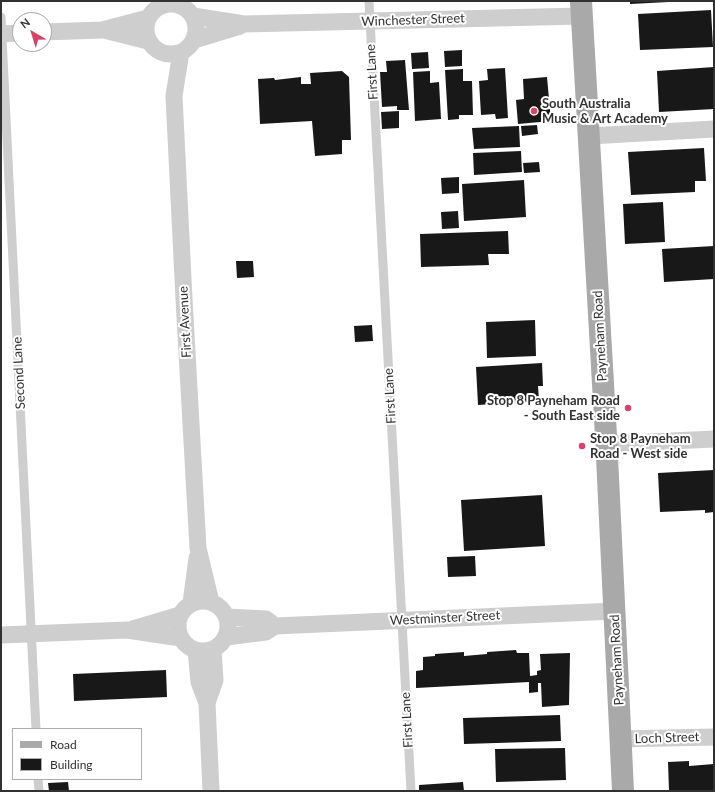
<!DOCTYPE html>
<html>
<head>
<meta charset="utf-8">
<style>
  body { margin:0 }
  #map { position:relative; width:715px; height:792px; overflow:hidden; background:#fff; font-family:Lato,sans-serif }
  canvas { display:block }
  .frame { position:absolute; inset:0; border:2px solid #313131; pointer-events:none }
  .legend { position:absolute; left:12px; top:728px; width:130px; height:52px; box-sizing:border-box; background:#fff; border:1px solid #adadad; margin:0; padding:5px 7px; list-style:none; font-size:12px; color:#313131 }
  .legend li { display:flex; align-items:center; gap:8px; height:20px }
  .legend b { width:20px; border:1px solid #adadad }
  .north { position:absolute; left:12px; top:12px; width:40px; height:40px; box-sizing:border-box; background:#fff; border:1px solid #adadad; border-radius:50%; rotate:322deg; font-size:11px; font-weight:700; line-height:16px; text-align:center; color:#313131 }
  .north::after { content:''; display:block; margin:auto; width:14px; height:18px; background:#d74566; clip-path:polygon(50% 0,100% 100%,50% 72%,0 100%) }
</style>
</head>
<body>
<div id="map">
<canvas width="715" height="792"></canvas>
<div class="frame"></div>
<ul class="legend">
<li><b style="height:5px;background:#a9a9a9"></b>Road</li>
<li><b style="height:11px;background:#181818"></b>Building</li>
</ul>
<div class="north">N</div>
</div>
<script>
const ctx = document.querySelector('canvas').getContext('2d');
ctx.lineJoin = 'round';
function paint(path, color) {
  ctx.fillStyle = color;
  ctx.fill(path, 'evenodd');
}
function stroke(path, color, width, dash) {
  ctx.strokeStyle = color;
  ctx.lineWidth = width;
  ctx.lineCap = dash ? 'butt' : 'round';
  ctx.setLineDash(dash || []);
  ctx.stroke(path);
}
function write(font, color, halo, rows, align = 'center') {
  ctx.font = font + ' Lato,sans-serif';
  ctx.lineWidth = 4;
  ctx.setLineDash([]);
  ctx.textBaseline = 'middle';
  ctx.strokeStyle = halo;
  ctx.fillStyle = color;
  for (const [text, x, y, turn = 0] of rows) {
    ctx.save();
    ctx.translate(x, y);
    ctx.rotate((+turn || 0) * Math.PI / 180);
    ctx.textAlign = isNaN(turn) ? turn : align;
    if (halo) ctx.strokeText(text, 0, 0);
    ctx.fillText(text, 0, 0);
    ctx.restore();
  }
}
const building = new Path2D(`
  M630,1H669V2L630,4Z
  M711,10L713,47L640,50L638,14Z
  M462,50V66L445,67L444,51Z
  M428,52L429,68L412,69L411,53Z
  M405,60L409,110H397V106L382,107L380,72H387L386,61Z
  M714,67V109L659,112L657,71Z
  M505,68L508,118L496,119L495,114L481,115L479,81L488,80L487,69Z
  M463,69V81H472L473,115H459V119L448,120L445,70Z
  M342,71L349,77L351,140H342V154L315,156L312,121L260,124L258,79L274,78L275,80L301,77V84H311L310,73Z
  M430,71V83L439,82L441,119L415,121L413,72Z
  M547,77L551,121L518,124L516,100L524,99L523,79Z
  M399,111V128L382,129L381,112Z
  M537,125L538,134L522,136L521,126Z
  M519,126L520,147L474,149L472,128Z
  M704,148L706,181H695V192L631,195L628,152Z
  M521,151L522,172L474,175L473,153Z
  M539,162L540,172L524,173L523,163Z
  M459,177V193L442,194L441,178Z
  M524,180L526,217L464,221L462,184Z
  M663,202L665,242L625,244L623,204Z
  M458,211L459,228L442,229L441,212Z
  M508,231L509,254H488L489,265L421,267L420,234Z
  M714,246V279L664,282L662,249Z
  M236,261H253L254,277L237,278Z
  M535,320L536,356L487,358L486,322Z
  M372,325L373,341L355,342L354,326Z
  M542,363L543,386H538L539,401L478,405L476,367Z
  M714,470V512L705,513V510L660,512L658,473Z
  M542,495L545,546L464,551L461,500Z
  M475,556L476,576L448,577L447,557Z
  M516,650L517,653H529L530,676L537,675V671L541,670L540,654L570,653L569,705L542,707L541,683H538V692L529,693V682L416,688V671L423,670V657L435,656V654L464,652V656L487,654V652Z
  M166,670L167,697L74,701L73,674Z
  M560,715L561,741L464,744L463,718Z
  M565,748L566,780L496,782L495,749Z
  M689,761V766L714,764V791H669L668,762Z
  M68,782L69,791H49L48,783Z
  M463,782L464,791H419V785Z`);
const service = new Path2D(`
  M369,1L411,791
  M1,17L36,729
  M38,779L39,791`);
const minor = new Path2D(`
  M146 29a25 25 0 1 1 50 0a25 25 0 1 1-50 0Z
  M193,16L244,24L581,16
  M104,30L148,41
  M44,32L102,30L148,18
  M1,34L20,33
  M194,40L240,26
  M181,52L174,96L184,299L198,548L211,602
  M589,136L714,129
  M607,444L714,439
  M178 626a25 25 0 1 1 50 0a25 25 0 1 1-50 0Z
  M191,603L197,558
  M227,617L266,619L275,626
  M133,629L180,615
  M1,635L127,630L181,638
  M226,637L266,632L275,626L615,611
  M196,650L199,682L207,703L211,791
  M207,703L215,680L213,649
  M620,739L714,737`);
const primary = new Path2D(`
  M581,1L606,436L623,791`);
const markers = [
  [534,111,4,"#d74566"],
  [628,408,4,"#d74566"],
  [582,446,4,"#d74566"]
];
const streetNames = [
  ["Winchester Street",413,20,-2],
  ["First Lane",372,72,-93],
  ["First Avenue",185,322,-93],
  ["Payneham Road",600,336,-93],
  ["Second Lane",19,373,-93],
  ["First Lane",390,396,-93],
  ["Westminster Street",445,618,-3],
  ["Payneham Road",617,660,-93],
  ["First Lane",407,720,-93],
  ["Loch Street",667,738,-2]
];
const poiNames = [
  ["South Australia",542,104],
  ["Music & Art Academy",542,119],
  ["Stop 8 Payneham Road",620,401,"right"],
  ["- South East side",620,416,"right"],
  ["Stop 8 Payneham",590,439],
  ["Road - West side",590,454]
];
paint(building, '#181818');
stroke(service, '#cecece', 9);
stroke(minor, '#cecece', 17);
stroke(primary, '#a9a9a9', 22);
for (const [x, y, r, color] of markers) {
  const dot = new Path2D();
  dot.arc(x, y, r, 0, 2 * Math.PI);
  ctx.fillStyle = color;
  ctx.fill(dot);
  stroke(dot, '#fff', 1.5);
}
write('13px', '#313131', '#fff', streetNames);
write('bold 13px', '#313131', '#fff', poiNames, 'left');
</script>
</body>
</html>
